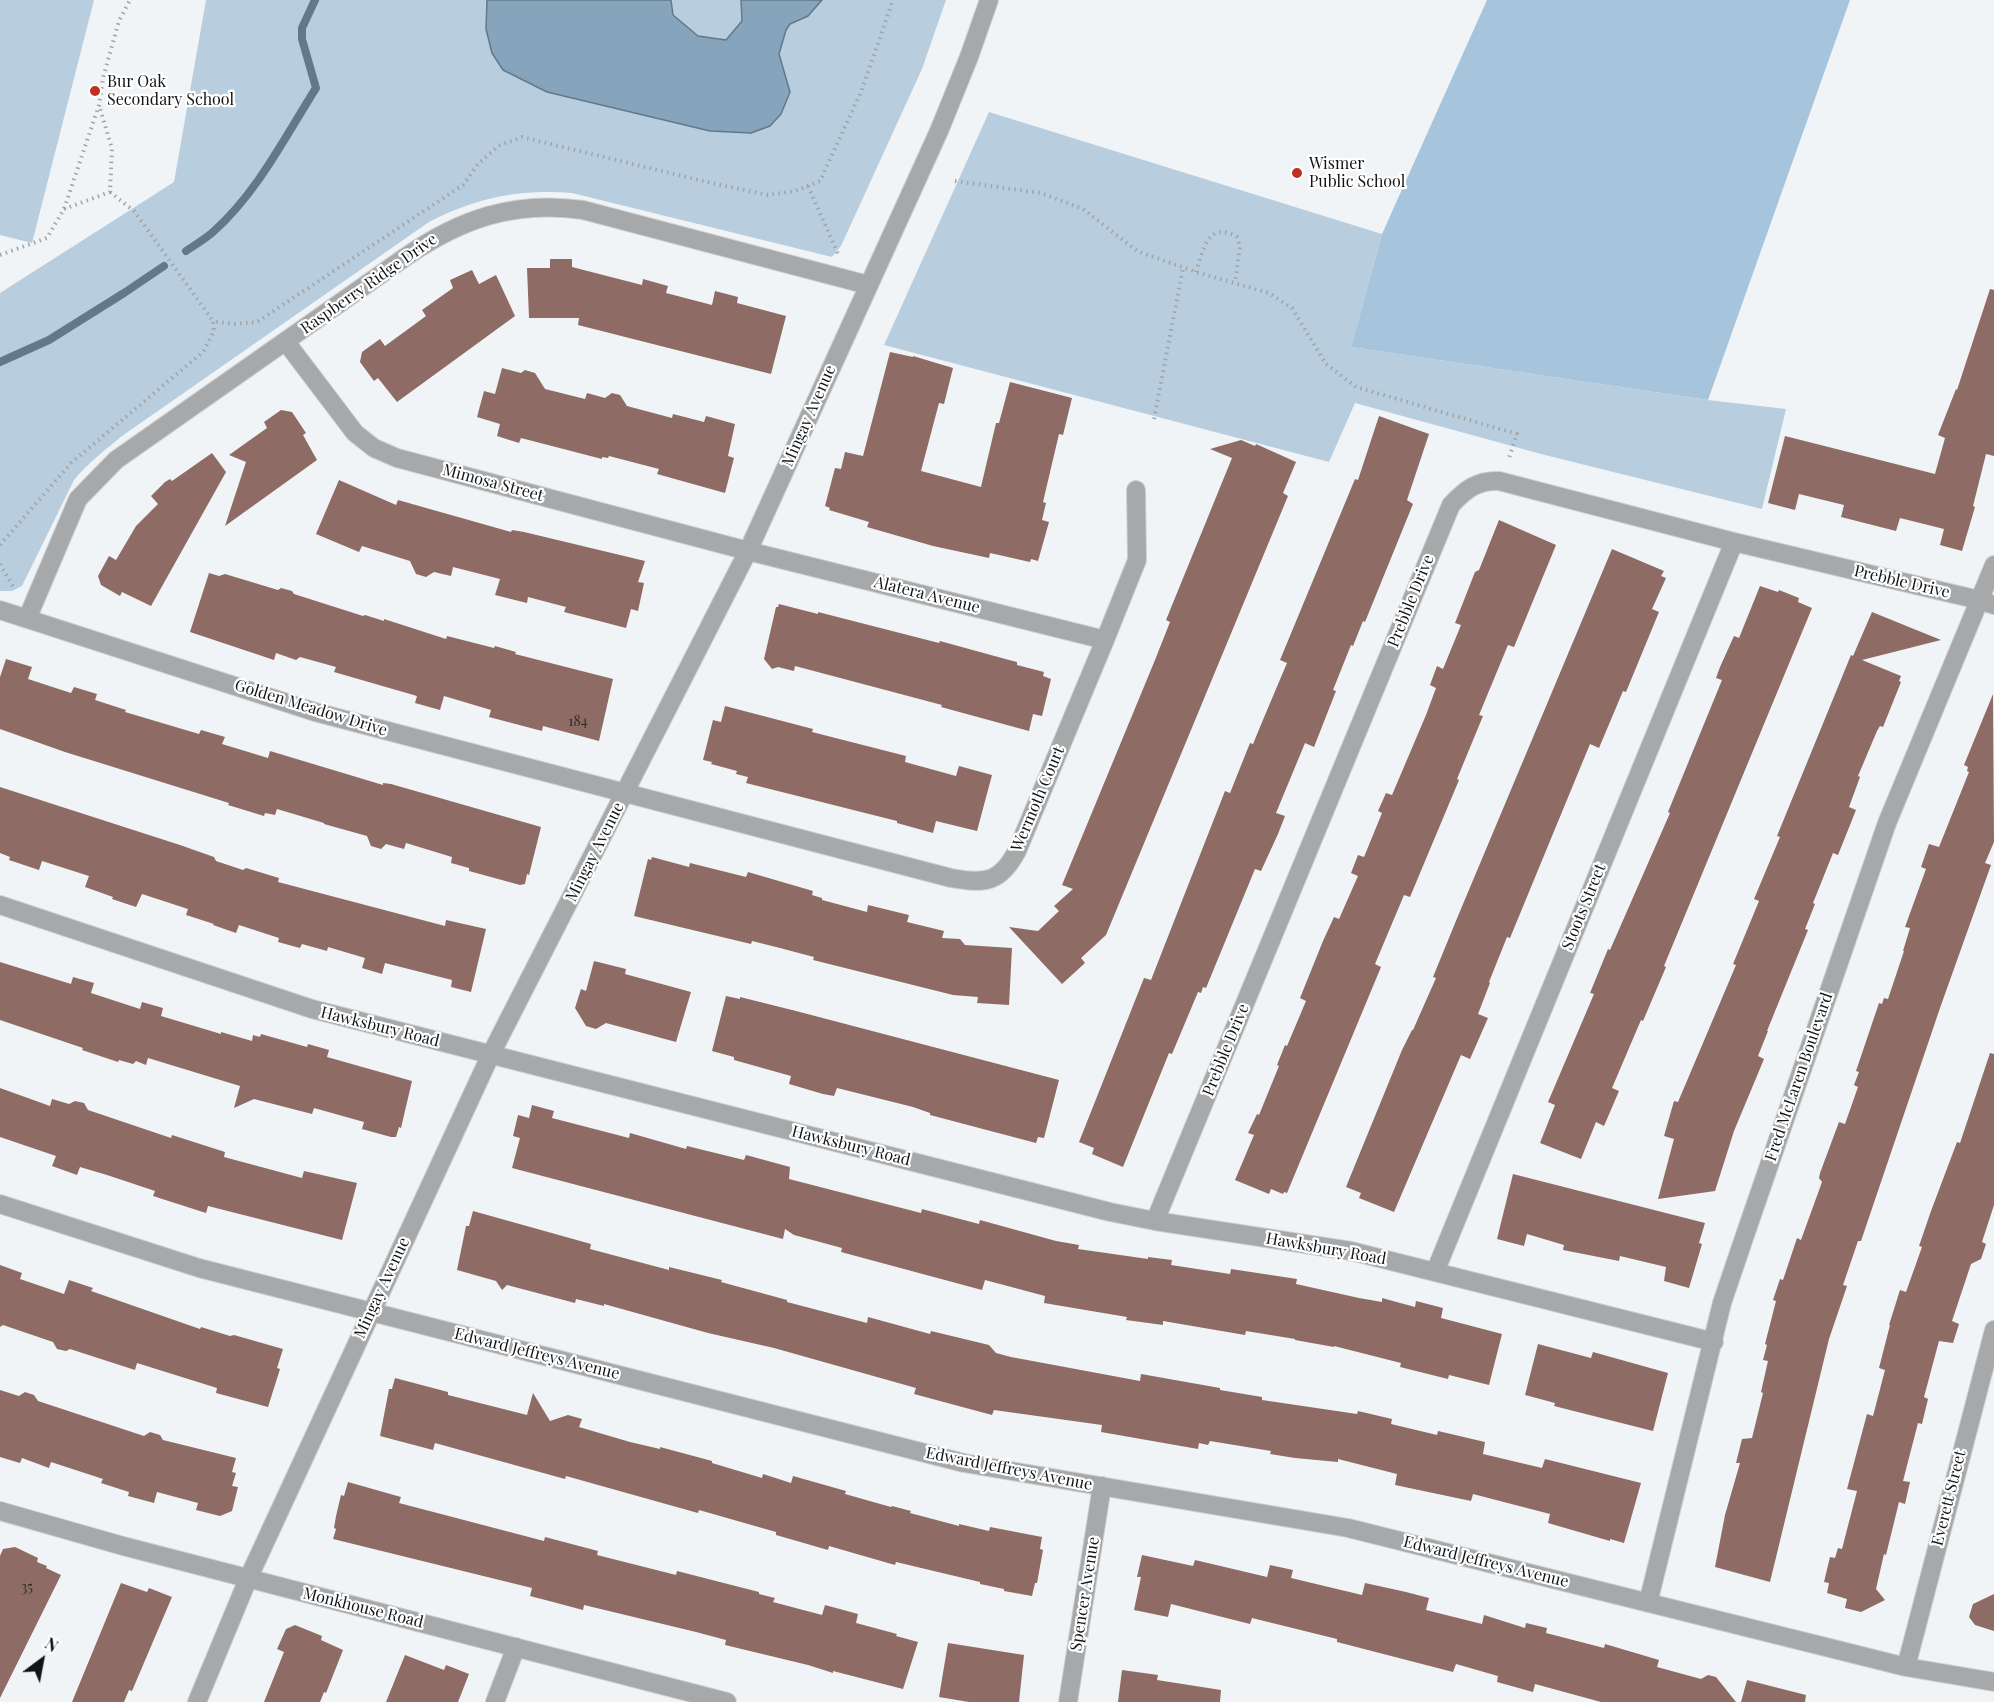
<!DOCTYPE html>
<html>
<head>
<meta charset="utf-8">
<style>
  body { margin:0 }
  #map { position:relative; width:1994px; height:1702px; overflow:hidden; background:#f0f4f7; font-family:"Playfair Display",serif }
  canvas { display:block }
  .north { position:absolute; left:12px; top:1630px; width:60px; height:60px; -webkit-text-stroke:4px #fff; paint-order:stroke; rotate:32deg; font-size:16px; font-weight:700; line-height:24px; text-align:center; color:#121415 }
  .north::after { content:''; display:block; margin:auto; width:21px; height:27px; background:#121415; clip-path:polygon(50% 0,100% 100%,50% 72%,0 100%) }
</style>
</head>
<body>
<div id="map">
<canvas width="1994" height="1702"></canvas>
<div class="north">N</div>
</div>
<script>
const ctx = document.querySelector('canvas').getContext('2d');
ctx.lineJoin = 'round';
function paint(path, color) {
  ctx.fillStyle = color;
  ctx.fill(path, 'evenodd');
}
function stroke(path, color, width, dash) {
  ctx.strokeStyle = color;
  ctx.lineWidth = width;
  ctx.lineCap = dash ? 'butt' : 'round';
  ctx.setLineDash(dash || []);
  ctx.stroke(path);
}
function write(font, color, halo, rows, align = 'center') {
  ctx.font = font + ' "Playfair Display",serif';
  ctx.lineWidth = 4.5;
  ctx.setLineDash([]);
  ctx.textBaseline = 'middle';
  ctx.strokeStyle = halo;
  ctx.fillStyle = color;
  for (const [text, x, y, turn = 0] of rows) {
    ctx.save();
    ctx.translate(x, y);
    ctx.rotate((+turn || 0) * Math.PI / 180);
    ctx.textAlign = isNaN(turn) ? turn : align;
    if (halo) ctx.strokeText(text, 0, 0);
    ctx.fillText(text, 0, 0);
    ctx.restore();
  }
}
const green = new Path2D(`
  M0,0H94L32,243L0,235Z
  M206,0H946L922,69L841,246L832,257L572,193C519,189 476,198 429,222L122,436C105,450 88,463 74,480L22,586L12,591H0V293L174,182Z
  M989,112L1382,234L1351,347L1708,400L1786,409L1762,509L1541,454L1355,403L1329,462L884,345Z`);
const forest = new Path2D(`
  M1487,0H1850L1708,400L1351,347L1382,234Z`);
const water = new Path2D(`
  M487,0H671L673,15L698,36L726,40L742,21L741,0H822L808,16L790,24L786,30L779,54L790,92L781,114L770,126L751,133L710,131L547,92L503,70L492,53L486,29Z`);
const stream = new Path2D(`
  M186,251C195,245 205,239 213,232C257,193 285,137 316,88L302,39V28L315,0
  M0,362L49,340L124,293L164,266`);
const building = new Path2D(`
  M550,259H572V267L642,285L643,279L668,286L666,293L712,305L715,291L738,297L737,303L786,316L771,374L578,325L579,318H529L527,268H550Z
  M472,270L479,284L496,275L515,316L397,402L378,378L374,381L360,362L362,352L380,339L385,346L426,316L422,310L453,288L450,280Z
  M1990,289L1994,290V456L1986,454L1973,506L1975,507L1962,551L1940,545L1944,529L1900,518L1896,531L1841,517L1844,505L1799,494L1795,510L1768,503L1785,436L1935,474L1945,438L1938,435L1956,389L1957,390Z
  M890,352L913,357V356L953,368L944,404L939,403L921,471L981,487L996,423H999L1010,382L1072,398L1063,435L1059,434L1043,502L1046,503L1042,520L1049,522L1038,561L1031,559L1030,562L990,553L989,558L933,546L867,527L869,522L829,510L830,508L825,506L835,468L841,469L845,452L863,456Z
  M502,368L521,373L525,370L535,373L545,389L585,399L587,393L605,398L612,393L620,395L627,406L672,418L673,414L704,422L706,416L735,424L728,456L734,458L725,493L657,474L659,469L609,456L608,458L602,457V459L521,438L519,443L497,436L500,424L477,417L484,391L495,394Z
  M281,410L292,412L306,433L303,435L317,460L225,526L246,462L229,455L267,428L264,422Z
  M1379,416L1429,434L1407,500L1413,504L1365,622L1363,621L1353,646L1351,645L1333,690L1336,691L1314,747L1305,743L1276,813L1285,816L1278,834L1261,871L1255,869L1206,988L1203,987L1201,993L1198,992L1172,1054L1169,1053L1123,1167L1092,1154L1094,1148L1079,1142L1144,978L1151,980L1225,791L1230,793L1250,743L1253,744L1265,715L1287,663L1280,660L1355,479L1358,480Z
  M1241,440L1255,446L1256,444L1296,462L1283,493L1288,496L1106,935L1081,958L1085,963L1062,984L1009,927L1038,931L1059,911L1054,906L1073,889L1062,885L1155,660L1170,622L1166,620L1232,458L1210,449Z
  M212,453L226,472L151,606L122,592L120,596L101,585L98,576L109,556L116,560L136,526L158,504L151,496L165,482L170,479L172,481Z
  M339,480L396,505L398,500L511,532L512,530L524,532L645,561L638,582L644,583L638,611L631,609L626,628L603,622L564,612L566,607L528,597L527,603L495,595L500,579L453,567L451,576L434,572L426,577L416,574L410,561L362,546L359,552L316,534Z
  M1499,520L1556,545L1514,647L1508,645L1479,715L1483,716L1457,779L1459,780L1410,897L1404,895L1375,964L1381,967L1287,1193L1284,1192L1283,1194L1271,1189L1269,1194L1235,1180L1254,1135L1248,1133L1257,1114L1259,1115L1279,1066L1277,1065L1285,1045L1287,1046L1306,1001L1300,998L1323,941L1334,917L1339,919L1358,876L1351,873L1358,855L1364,857L1382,813L1378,811L1386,793L1392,795L1426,715L1436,688L1430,685L1437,666L1443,669L1461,625L1455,623L1475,572L1479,570Z
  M1612,549L1664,571L1661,576L1666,578L1652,609L1659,612L1626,692L1623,691L1599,748L1590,744L1510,938L1507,937L1489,982L1490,983L1478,1014L1488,1018L1470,1059L1461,1055L1394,1212L1359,1198L1361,1193L1346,1187L1402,1050L1412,1030H1413L1436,978L1433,977L1458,916Z
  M209,573L219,576L225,574L278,590L281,588L292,591L294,594L363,616L365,615L384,621V619L446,639L447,636L494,648L495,646L516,652L515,654L613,679L599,741L543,726L542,731L489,717L491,710L444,696L440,710L415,703L417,696L334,672L336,667L300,657L296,660L276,653L274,660L190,632Z
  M1760,586L1778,592L1779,590L1799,598L1798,602L1812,608L1664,966L1666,967L1643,1021L1641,1020L1612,1088L1619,1091L1604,1126L1596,1122L1581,1159L1540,1143L1555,1105L1548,1102L1594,994L1590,993L1608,949L1610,950L1670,813L1668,812L1722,680L1716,678L1720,667L1734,636L1739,638Z
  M779,604L818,614V612L939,643L940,641L1009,660L1017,662V665L1044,672L1043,676L1051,679L1042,716L1033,714L1029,731L941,707L942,705L795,666L794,671L778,667L772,669L764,659L776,607H778Z
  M1872,612L1941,640L1862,660L1901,676L1899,681L1901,682L1883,727L1880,726L1877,731L1858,776L1860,777L1849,807L1856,810L1838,855L1833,853L1813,903L1815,904L1805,929L1808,930L1767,1031H1768L1758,1056L1764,1059L1734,1131L1715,1191L1658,1199L1674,1139L1664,1136L1674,1101L1678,1102L1736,965L1733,964L1759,901L1754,899L1780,837L1777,836L1851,655L1853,656Z
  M6,659L32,667L28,679L71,693L74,687L97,694L95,700L126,710L125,712L199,734L201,730L225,737L222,744L268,758L270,751L383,785V783L391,784L541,827L529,875L527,874L525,884L520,885L469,871V868L451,863L452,857L406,843L404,849L386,844L381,849L371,846L367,836L324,824V823L277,809L275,815L265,813L264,816L228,805L229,803L65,752L0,729V677Z
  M1993,694L1994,842L1985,863L1991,865L1940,1008L1861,1241H1858L1843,1285L1847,1286L1829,1339L1770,1582L1715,1567L1725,1515L1740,1463H1736L1742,1439L1752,1438L1763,1393L1761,1392L1768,1361L1763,1360L1767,1345L1765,1344L1776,1301L1773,1300L1780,1279L1783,1280L1797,1238L1801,1240L1822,1182L1819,1178L1820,1173L1839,1122L1845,1124L1858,1087L1854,1085L1859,1072L1856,1071L1879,1003L1882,1004L1884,998L1888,999L1904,951H1903L1910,928L1905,927L1926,869L1921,867L1929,844L1939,847L1969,772L1967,771L1968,767L1964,765Z
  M725,706L813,729L812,732L906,756L905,762L956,776L959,766L992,775L977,831L936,821L933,833L897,823V821L746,783L748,777L736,774L737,771L711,764L712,762L703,760L713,720L721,722Z
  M0,787L180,845L214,857L216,861L243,870L246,868L279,878L278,882L445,926L446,920L486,929L471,992L451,987L452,980L385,963L382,974L362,968L365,958L328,947L327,951L302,944L300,948L278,942L279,938L239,925L236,933L213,925L214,924L186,915L188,909L142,894L136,907L112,899L113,897L85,887L89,876L42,861L39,870L9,860L10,857L0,853Z
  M652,857L689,867L690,863L746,877L748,872L813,891L812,895L822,898V900L867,912L868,905L909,915L907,922L944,931L942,938L960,939L965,945L1012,948L1009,1005L977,1003L978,997L953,995L813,960L814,957L780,948L752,941L751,944L634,916L648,859L651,860Z
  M594,961L626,969L625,974L691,992L676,1042L606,1023L596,1029L586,1026L575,1008L581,989L586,991Z
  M0,962L71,984L73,977L94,983L91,993L140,1009L142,1002L163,1008L161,1016L221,1034V1032L252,1041L253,1035L260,1037L261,1034L307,1047L308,1044L329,1050L327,1057L412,1081L401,1128L399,1127L396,1137H391L362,1129L364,1122L314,1108L312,1114L254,1099L234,1108L240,1086L148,1058L146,1065L136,1061L133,1064L119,1060L118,1062L82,1050L83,1048L0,1020Z
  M726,996L740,999V997L796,1011L1059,1080L1044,1138L1038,1137L1036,1143L930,1115V1113L913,1107L837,1088L834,1096L823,1094L789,1084L791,1076L734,1060V1057L712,1051Z
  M1990,1053L1994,1054V1205L1982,1242L1986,1244L1981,1259L1971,1264L1952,1321L1959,1324L1953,1343L1939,1341L1924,1397L1928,1399L1922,1424L1918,1423L1903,1481L1910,1482L1905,1504L1899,1502L1886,1555L1884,1554L1876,1589L1885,1600L1861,1612L1845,1608L1847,1599L1827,1593L1829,1583L1824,1582L1830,1557L1835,1558L1838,1548L1842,1549L1857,1491L1847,1489L1867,1414L1873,1416L1885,1370L1879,1368L1890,1325H1889L1900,1290L1906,1292L1922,1247L1919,1246L1931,1211L1957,1142L1960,1143Z
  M0,1088L50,1106L52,1099L69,1104L75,1101L84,1103L88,1110L171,1138L172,1135L225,1152L224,1157L302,1178L304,1171L357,1183L342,1240L208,1206L206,1213L153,1196L155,1191L107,1175L80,1167L77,1175L52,1166L56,1156L0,1137Z
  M532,1105L554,1111L552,1118L629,1138L630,1133L686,1149L687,1146L744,1160L746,1155L790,1167L789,1179L921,1213L922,1209L979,1224L980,1220L1056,1241L1079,1245L1078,1249L1148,1259V1257L1172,1260L1171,1265L1230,1274L1231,1269L1297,1279L1296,1284L1359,1298L1382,1302V1298L1415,1307L1416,1301L1443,1308L1441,1318L1502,1334L1489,1385L1449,1375L1448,1379L1400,1367L1401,1363L1334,1346V1347L1295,1340V1339L1246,1331L1245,1335L1163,1321V1325L1126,1320L1127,1317L1044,1303L1045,1296L985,1280L982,1290L841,1252L842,1248L794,1235L785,1229L783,1239L512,1168L520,1138L513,1136L518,1115L529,1118Z
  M1513,1174L1705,1223L1699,1243L1702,1244L1689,1288L1664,1281L1666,1267L1620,1256L1619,1261L1563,1250L1564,1245L1527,1234L1524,1246L1497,1239Z
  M473,1211L591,1244L590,1249L669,1270V1267L722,1280L721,1282L787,1300V1302L867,1323L868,1317L930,1334L931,1331L989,1345L996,1353L1011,1357L1140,1381L1141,1374L1220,1388V1390L1262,1397V1400L1357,1414L1358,1411L1392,1419L1391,1424L1437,1435L1438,1431L1485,1442L1483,1454L1542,1468L1545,1459L1641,1483L1624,1543L1610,1539V1541L1548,1523L1550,1514L1473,1494L1471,1501L1395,1485L1397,1474L1338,1459V1462L1295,1458L1270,1454L1271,1451L1210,1441L1208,1445L1199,1443L1198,1449L1101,1432L1102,1425L994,1410L992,1415L914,1394L916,1388L774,1348L708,1333L604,1304V1306L576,1299L575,1303L507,1285L502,1290L496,1281L457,1270L466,1226H469Z
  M0,1265L22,1273L20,1279L64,1294L69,1280L93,1288L91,1291L200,1329L201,1327L230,1336L234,1335L283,1349L277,1368L280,1369L268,1407L216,1393L217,1388L137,1363L135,1370L70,1349L66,1351L57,1349L53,1342L3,1325L0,1327Z
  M1538,1344L1591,1358L1593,1352L1668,1373L1653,1431L1554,1406L1555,1403L1525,1395Z
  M395,1378L448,1392V1395L527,1415L533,1393L550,1421L568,1415L582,1419L579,1427L630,1442L660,1449V1447L712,1461V1463L762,1478L763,1474L791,1483L793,1476L846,1491L845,1494L891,1507L892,1506L911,1511L910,1513L959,1526V1524L989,1531L990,1527L1042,1537L1040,1549L1043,1550L1037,1583H1035L1032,1596L1004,1591V1589L980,1584V1582L896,1562L895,1565L829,1546L828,1550L776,1535V1532L699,1510L698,1513L566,1476L565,1479L435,1443L433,1450L380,1436L389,1389H392Z
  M0,1390L19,1396L25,1392L34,1395L38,1401L144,1436L150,1432L160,1435L163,1440L236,1458L232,1472L236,1473L232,1486L238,1487L232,1511L220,1516L196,1510L198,1503L157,1492L154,1503L128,1496L129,1492L101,1483L103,1479L51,1462L49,1468L22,1458L20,1463L0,1457Z
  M348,1482L401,1497L399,1503L544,1541L545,1537L598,1551L597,1555L676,1575L677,1571L759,1592V1594L775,1598L773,1602L822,1615L825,1605L858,1614L856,1623L897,1634L896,1636L918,1642L903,1689L833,1671V1673L808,1665L725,1645L726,1640L696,1632L584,1605L583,1610L553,1602L530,1596L532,1588L333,1539L336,1529L334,1528L336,1516L341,1495L344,1496Z
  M15,1547L38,1558L37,1562L47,1566L46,1568L61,1575L0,1698V1556L3,1549Z
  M1142,1555L1193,1566L1195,1560L1267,1577L1270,1565L1293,1570L1291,1578L1362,1595L1365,1583L1406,1592L1429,1598L1426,1610L1482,1624L1484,1615L1525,1628L1526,1623L1547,1628L1546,1633L1604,1648L1605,1644L1659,1660L1657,1667L1701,1679L1708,1675L1716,1677L1736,1702H1601L1535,1684L1533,1692L1497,1682L1498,1676L1456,1664L1453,1672L1337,1642V1639L1252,1618L1250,1624L1171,1604L1168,1617L1134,1610L1141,1577H1137Z
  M121,1583L147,1592L149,1588L172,1597L132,1691L129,1690L124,1702H72Z
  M1994,1594V1631L1975,1625L1969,1617L1973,1604Z
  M295,1625L322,1636L321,1640L343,1650L326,1693L324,1692L320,1702H264L284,1652L277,1649L286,1629Z
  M948,1643L1024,1655L1019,1702H969L939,1697Z
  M405,1655L444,1670L446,1665L469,1674L458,1702H386Z
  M1122,1670L1158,1675L1157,1680L1221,1690L1220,1702H1118Z
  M1747,1680L1806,1695L1805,1702H1741Z`);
const path = new Path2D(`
  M955,181L1041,193L1083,209L1137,251L1196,272L1269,293L1292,308L1326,364L1356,387L1517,434L1508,461
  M808,186L838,254
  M110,192L134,211L213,321
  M64,209L110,192L112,149L99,105
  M0,255L47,238L64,209L99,105L103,78L119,21L130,0
  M1196,272C1203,250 1208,220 1237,237L1240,247L1235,283
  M1154,419L1183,268
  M0,545L71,463L203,352L214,331L213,321L233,324L257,322L463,185L479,163L498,146L522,137L711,183L768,195L795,191L820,181L861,92L893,0
  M0,564L14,588`);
const minor = new Path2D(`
  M286,342L355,433L374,448L397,458L748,551L1105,640
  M0,610L315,712L951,878C985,884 1000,883 1017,851L1105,640L1137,560L1136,490
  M27,619L78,499L116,460L404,258C460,219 514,200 583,210L868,285
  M0,905L312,1009L1110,1212L1155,1221L1351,1251L1714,1342
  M0,1204L199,1268L964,1463L1348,1528L1906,1667L1994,1682
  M1155,1221L1451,505C1465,490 1477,480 1499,481L1734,542L1979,600L1994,605
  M1435,1272L1734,542
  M0,1511L123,1546L727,1702
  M1648,1603L1722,1303L1744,1238L1887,823L1994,565
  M1906,1667L1994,1330
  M197,1702L248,1579L491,1054L748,551L939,131L969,57L989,0
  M495,1702L516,1647
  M1068,1702L1102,1486`);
const markers = [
  [95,91,6,"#bd3022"],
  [1297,173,6,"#bd3022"]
];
const numberNames = [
  ["184",578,722],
  ["35",27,1588]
];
const poiNames = [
  ["Bur Oak",107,82],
  ["Secondary School",107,100],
  ["Wismer",1309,164],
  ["Public School",1309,182]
];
const streetNames = [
  ["Raspberry Ridge Drive",369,284,-35],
  ["Mingay Avenue",809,416,-66],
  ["Mimosa Street",493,483,15],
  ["Prebble Drive",1902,582,13],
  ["Alatera Avenue",927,595,14],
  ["Prebble Drive",1411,601,-68],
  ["Golden Meadow Drive",311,708,17],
  ["Wermoth Court",1038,799,-67],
  ["Mingay Avenue",595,852,-63],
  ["Stoots Street",1584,907,-68],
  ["Hawksbury Road",380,1027,14],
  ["Prebble Drive",1226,1050,-68],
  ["Fred McLaren Boulevard",1799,1077,-71],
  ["Hawksbury Road",851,1146,14],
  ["Hawksbury Road",1326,1249,10],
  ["Mingay Avenue",382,1288,-65],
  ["Edward Jeffreys Avenue",537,1354,14],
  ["Edward Jeffreys Avenue",1009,1469,11],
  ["Everett Street",1949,1498,-76],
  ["Edward Jeffreys Avenue",1486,1562,14],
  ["Spencer Avenue",1085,1594,-81],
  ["Monkhouse Road",363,1608,14]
];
paint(green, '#b8cedf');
paint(forest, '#a6c5dd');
paint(water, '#86a4bb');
stroke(water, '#637989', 1.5);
stroke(stream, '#637989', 8);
paint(building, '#8e6b64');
stroke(minor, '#ccd0d3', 20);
stroke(path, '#a1a4a6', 4, [1.5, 4.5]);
stroke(minor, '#a6a8a9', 18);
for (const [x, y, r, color] of markers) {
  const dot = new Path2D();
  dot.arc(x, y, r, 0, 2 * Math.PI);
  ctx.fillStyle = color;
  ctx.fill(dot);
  stroke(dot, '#fff', 2);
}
write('14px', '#312a29', null, numberNames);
write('16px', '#121415', '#fff', poiNames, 'left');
write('16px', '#121415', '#fff', streetNames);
</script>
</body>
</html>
